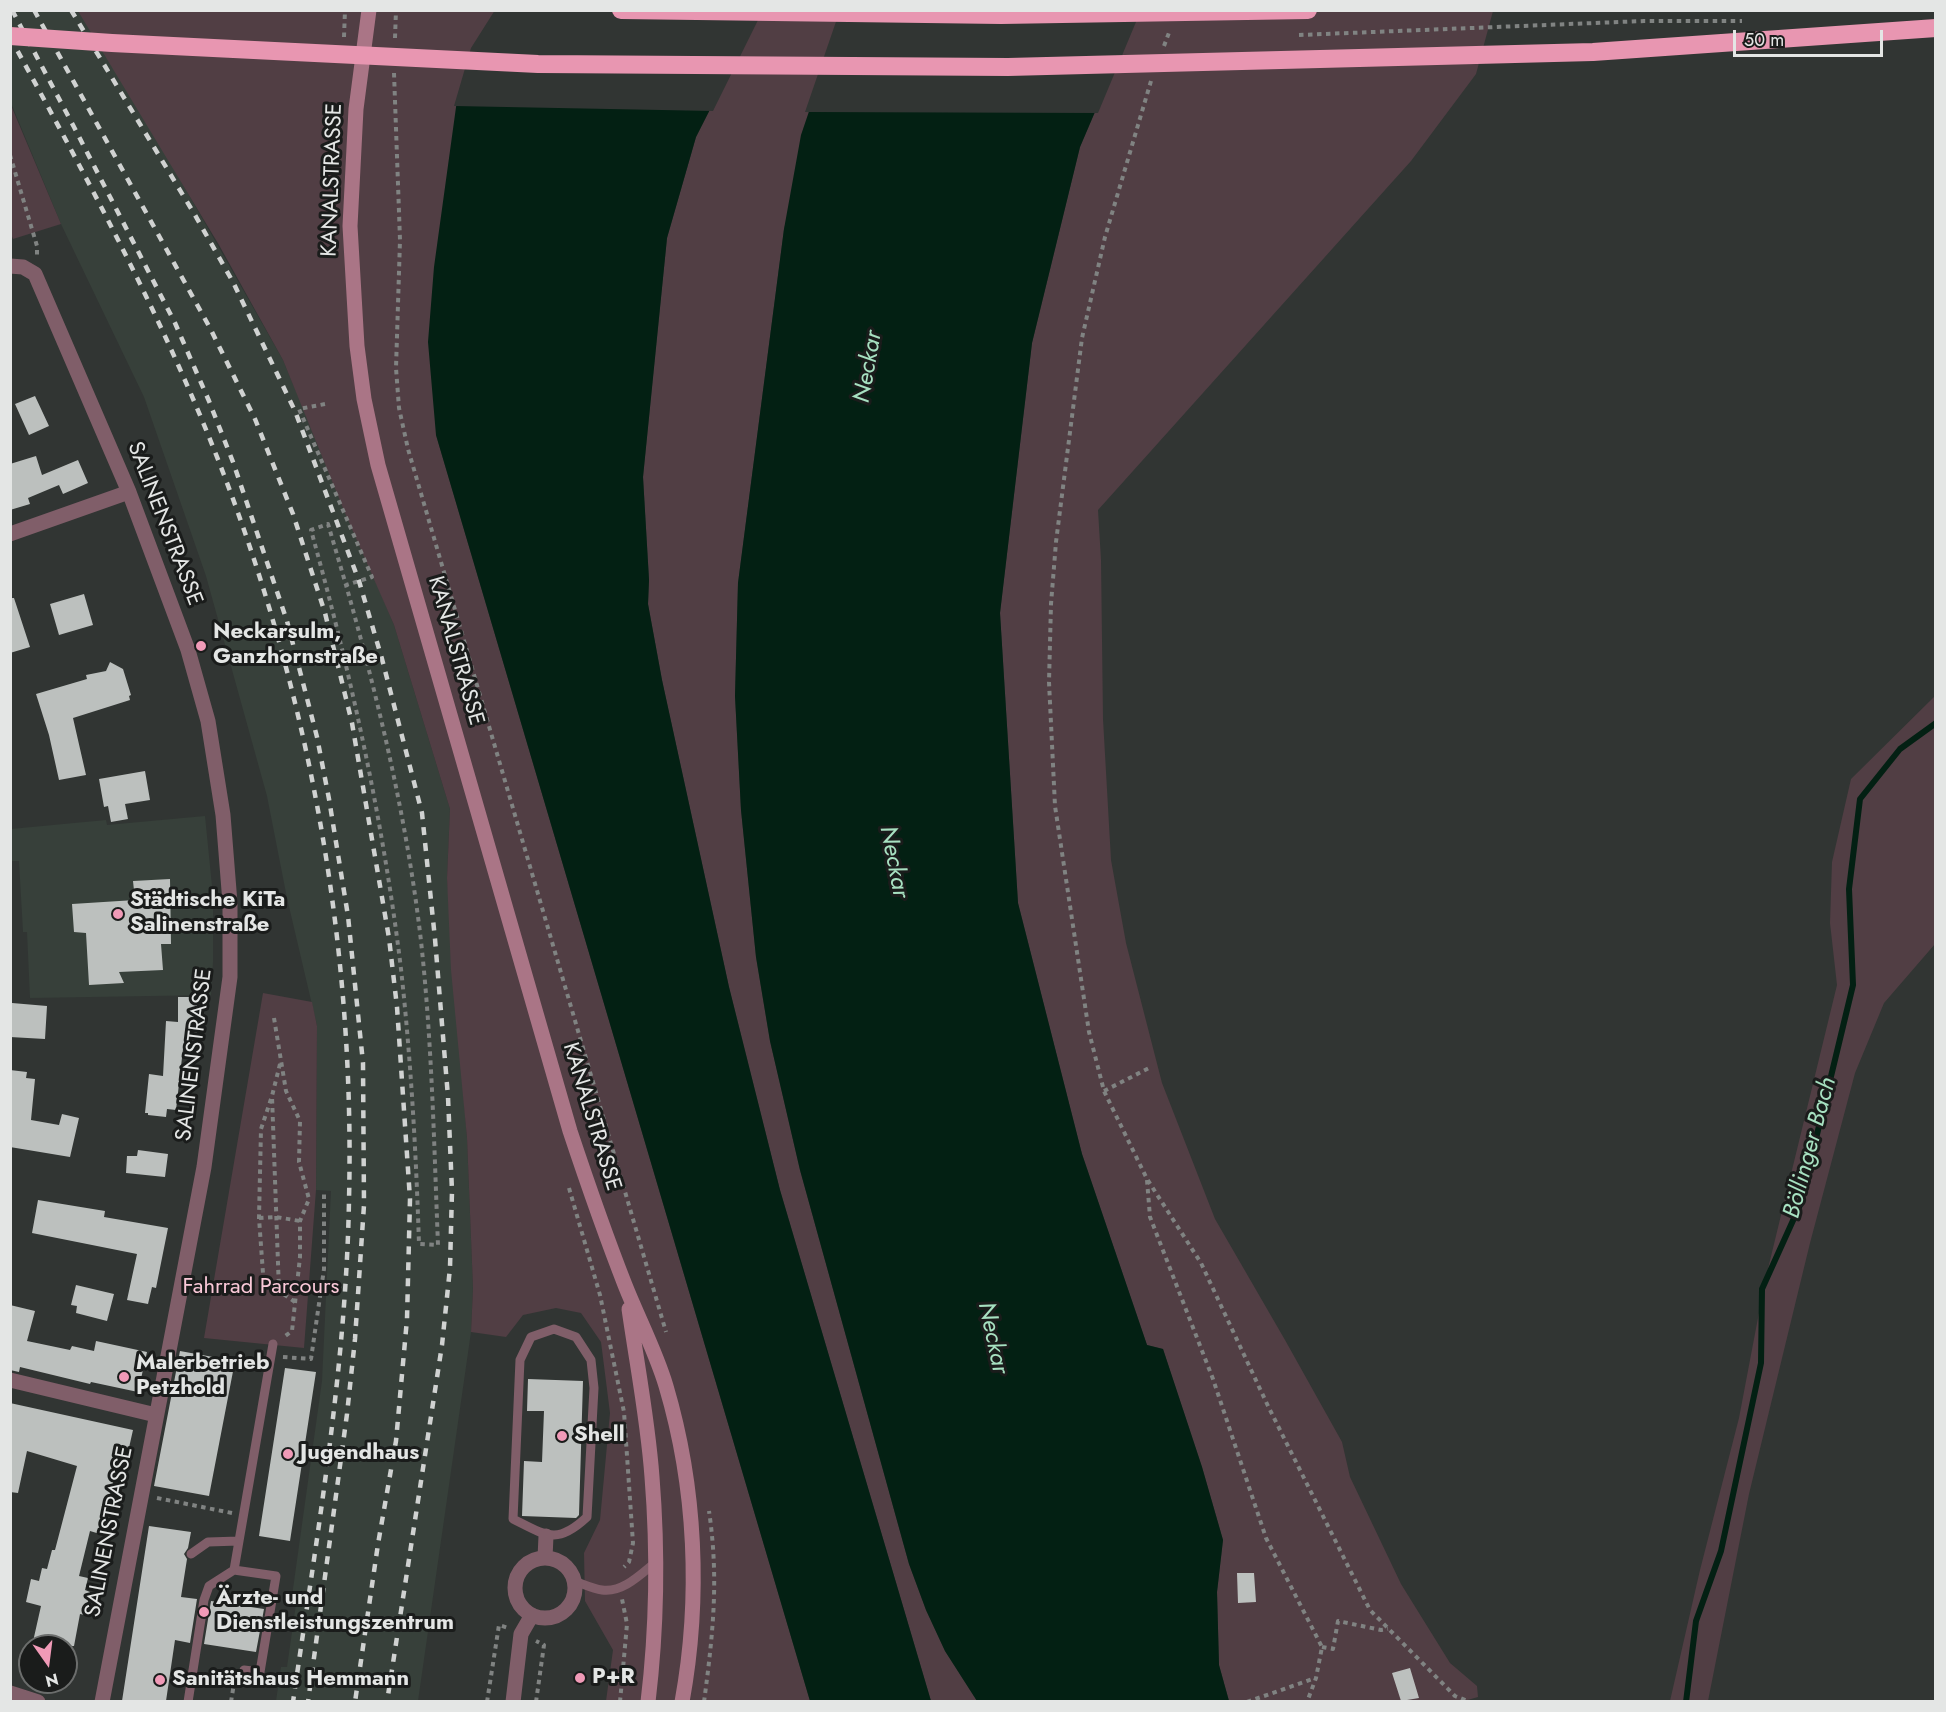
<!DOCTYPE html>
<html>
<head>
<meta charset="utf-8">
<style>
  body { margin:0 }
  #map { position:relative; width:1946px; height:1712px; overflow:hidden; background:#313533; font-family:Jost,sans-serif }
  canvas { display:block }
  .frame { position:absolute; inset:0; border:12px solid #e4e6e5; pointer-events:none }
  .north { position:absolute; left:18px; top:1634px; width:60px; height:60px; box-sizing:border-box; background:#1a1c1b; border:2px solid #6b6d6c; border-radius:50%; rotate:166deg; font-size:16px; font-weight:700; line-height:24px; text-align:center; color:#e4e6e5 }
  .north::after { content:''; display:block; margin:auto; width:21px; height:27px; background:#f09ab7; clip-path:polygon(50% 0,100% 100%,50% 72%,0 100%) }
  .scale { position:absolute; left:1733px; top:30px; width:150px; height:27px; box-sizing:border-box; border:3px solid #e4e6e5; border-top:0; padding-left:8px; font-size:18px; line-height:21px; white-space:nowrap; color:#e4e6e5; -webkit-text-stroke:4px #1a1c1b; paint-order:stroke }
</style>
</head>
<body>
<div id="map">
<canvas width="1946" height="1712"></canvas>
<div class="frame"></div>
<div class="north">N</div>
<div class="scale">50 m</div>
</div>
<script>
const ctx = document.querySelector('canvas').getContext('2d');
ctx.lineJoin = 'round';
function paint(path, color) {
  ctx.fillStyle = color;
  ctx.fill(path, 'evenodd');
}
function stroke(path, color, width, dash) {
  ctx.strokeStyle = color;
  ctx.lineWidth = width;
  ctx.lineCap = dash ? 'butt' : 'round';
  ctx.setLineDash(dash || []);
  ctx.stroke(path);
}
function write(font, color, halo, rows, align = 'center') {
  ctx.font = font + ' Jost,sans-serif';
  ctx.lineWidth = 6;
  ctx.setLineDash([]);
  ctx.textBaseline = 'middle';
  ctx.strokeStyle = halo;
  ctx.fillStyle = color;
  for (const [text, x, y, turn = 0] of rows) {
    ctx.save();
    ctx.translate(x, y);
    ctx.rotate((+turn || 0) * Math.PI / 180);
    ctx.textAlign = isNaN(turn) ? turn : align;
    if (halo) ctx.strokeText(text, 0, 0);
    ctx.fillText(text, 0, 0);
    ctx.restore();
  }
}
const built = new Path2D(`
  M10,11H84L283,360L394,625L450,809L447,878L467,1138L473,1288L471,1332L418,1701H276L281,1667H287L297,1597L292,1596L322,1381L331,1191L316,1190L317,1026L287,898L267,796L206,576L144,397L61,224L11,103Z
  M205,816L213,896V962L211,995L30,998L27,932H23L19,861H11V829L106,820L107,825Z`);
const green = new Path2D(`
  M78,11H499L436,435L810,1701H606L613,1650L585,1601L584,1553L600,1520L610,1413L601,1342L581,1313L556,1308L523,1315L506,1337L471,1332L473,1288L467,1138L451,970L447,878L450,809L394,625L345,513L283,360L219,245Z
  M760,11H843L784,229L738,583L735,696L741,810L756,957L770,1041L800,1170L909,1564L926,1610L945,1651L977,1701H931L780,1190L729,987L662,680L648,604L649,579L643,477L667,238L696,137Z
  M1138,11H1493L1476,74L1411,161L1098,510L1101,560L1103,719L1111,860L1126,943L1162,1083L1215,1219L1285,1340L1342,1442L1350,1477L1401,1584L1450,1663L1477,1686L1478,1697L1464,1701H1229L1219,1665L1217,1592L1223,1540L1202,1467L1163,1349L1147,1345L1082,1154L1018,903L1000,613L1032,343L1080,147Z
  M10,103L61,224L13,239L10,232Z
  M1935,696V944L1884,1003L1855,1073L1810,1243L1749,1494L1708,1701H1670L1700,1570L1739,1418L1765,1281L1837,985L1830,923L1832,862L1851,779Z
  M263,993L312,1002L317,1026L316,1190L304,1348L204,1338Z`);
const water = new Path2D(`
  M760,11L696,137L667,238L643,477L649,580L648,604L662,680L729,987L780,1190L931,1701H810L436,435L428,342L434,267L457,100Z
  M843,11H1138L1080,147L1032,343L1000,613L1018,903L1082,1154L1147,1345L1163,1349L1202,1467L1223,1540L1217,1592L1219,1665L1229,1701H977L945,1651L926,1610L909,1564L800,1170L770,1041L756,957L741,810L735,696L738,583L784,229L801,135Z`);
const pier = new Path2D(`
  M495,10H763L713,111L454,106L471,48Z
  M840,10H1141L1098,113L805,112Z`);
const stream = new Path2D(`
  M1686,1702L1696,1621L1721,1551L1761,1363L1762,1289L1800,1205L1853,985L1849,889L1860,799L1900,749L1936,723`);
const building = new Path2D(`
  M35,396L49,426L29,435L15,404Z
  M36,456L42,475L78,460L88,483L63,494L59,485L28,498L30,504L10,510V464Z
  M84,594L93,625L59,635L50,604Z
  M10,598H14L30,647L10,653Z
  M110,662L123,669L131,695L129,696L130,700L73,718L86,775L59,780L49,735L36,694L87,679L86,675L106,671Z
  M145,771L150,800L125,804L128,819L111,822L108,806L104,807L99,779Z
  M170,879L171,944H161L163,970L119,972L124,983L89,985L86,933L74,932L72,904L135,900L133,881Z
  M178,997H197V1036H192L191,1049H183L176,1110L167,1109L166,1117L148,1115V1113H145L149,1074L163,1076L166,1021L178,1022Z
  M12,1003L47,1006L45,1039L10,1037Z
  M10,1070L27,1072L26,1078L35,1079L31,1120L59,1125L62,1114L79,1118L70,1157L10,1147Z
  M138,1150L168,1154L165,1177L126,1173L127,1156H137Z
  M38,1200L105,1211L104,1217L168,1228L156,1288L152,1287L148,1304L127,1300L137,1254L32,1233Z
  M76,1285L114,1294L107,1321L76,1313L77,1306L71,1305Z
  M10,1305L35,1311L27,1341L70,1350L72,1346L94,1351L96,1341L147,1352L138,1392L91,1382L90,1384L20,1367L19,1372L10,1370Z
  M180,1351L235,1361L209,1496L154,1486Z
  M285,1368L316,1372L290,1541L259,1536Z
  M528,1379L583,1381L579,1515L576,1518L522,1516L524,1461L542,1462L544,1411H527Z
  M10,1403L133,1430L126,1461L119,1459L100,1534L90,1531L79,1576L88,1578L85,1590L90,1592L85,1615L80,1614L74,1646H32L41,1606L26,1602L31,1579L39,1581L42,1568L47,1569L52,1550H55L77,1466L27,1451L18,1493L10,1492Z
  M149,1526L191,1532L188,1548L184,1554L187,1559L181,1597L197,1599L190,1643L175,1640L166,1701H122Z
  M1237,1573H1254L1256,1602L1238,1603Z
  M211,1601L264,1609L256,1652L204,1644Z
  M1410,1668L1419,1698L1401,1701L1392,1673Z`);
const path = new Path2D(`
  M1299,35L1644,21H1742
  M344,37L345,10
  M395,38L396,10
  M1164,46L1170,30
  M394,73L400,240L396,368L399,408L408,449L666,1332
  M1151,81L1105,237L1082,338L1056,542L1051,604L1049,682L1055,806L1089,1032L1104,1091L1147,1179L1201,1263L1268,1406L1370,1610L1455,1696L1470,1702
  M10,155L37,246V255
  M325,404L299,409L372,577L346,585L328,524L311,530C351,674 383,820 401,969C411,1060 416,1152 419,1244L438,1245C434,1144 432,1042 421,941C407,820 379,702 346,585
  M274,1018L286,1091L300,1121L299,1162L309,1199L300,1221V1257L292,1331L284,1337
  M280,1064L272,1096L279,1291L295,1302
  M1104,1091L1149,1068
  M271,1099L261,1129L259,1218L264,1287L279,1291
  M1147,1180L1150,1217L1213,1379L1266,1538L1322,1647L1316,1678L1307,1702
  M569,1188L600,1295L624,1412L633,1543L629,1562L624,1567
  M259,1218L276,1217L300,1221
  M283,1357L311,1359L324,1269V1194
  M157,1498L232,1513
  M1322,1647L1333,1649L1338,1621L1381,1630L1388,1629
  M231,1702L234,1683L237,1679
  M487,1702L499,1625L508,1628
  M536,1702L544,1645L536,1641
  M620,1702L627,1624L622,1599
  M704,1702C713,1634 719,1579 709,1511
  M1247,1702L1315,1678`);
const service = new Path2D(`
  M554,1329L576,1337L591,1360L594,1388L587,1517C557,1545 547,1536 513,1519L520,1360L531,1337Z
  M191,1554L208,1542L239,1541
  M574,1581C583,1584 593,1589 602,1590C623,1593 641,1574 656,1562
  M244,1670L260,1672L276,1576L234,1570L273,1344
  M188,1702L204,1600L209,1586L234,1570`);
const minor = new Path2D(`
  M10,266L23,267L35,274L129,492L188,650L208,721L223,815L230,903V977L204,1167L102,1702
  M10,534L129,492
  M10,1380L156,1415
  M545,1558L546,1536
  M515 1588a30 30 0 1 1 60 0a30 30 0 1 1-60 0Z
  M10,1693L38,1702
  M513,1702L521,1634L532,1615`);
const secondary = new Path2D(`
  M369,10L356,109L350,226L357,346L364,399L378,465L570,1131C587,1182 605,1234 625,1285C638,1318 656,1352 666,1386C696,1487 701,1598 682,1702
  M629,1309C637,1365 648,1421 652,1477C658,1552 657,1627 648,1702`);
const rail = new Path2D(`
  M12,10L74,127L175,323L209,401L233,462L287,621L317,737L329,799L348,916L363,1063L364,1205L355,1339L347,1414L308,1702
  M34,10L210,328L255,419L293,514L325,613L352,723L389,938L397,1007L410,1199L407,1319L396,1441L378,1544L355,1702
  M71,10L195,215L233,282L295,411L359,581L382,659L422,813L435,939L448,1097L452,1191L450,1268L442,1345L387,1702
  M10,37C88,180 166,323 224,475C312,705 355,954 349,1200C346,1368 317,1535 293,1702`);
const motorwayBridge = new Path2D(`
  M621,10L1001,15L1308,10
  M10,36L112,43L538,64L1008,67L1593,52L1936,28`);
const markers = [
  [201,646,6,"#f09ab7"],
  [118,914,6,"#f09ab7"],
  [124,1377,6,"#f09ab7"],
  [562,1436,6,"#f09ab7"],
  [288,1454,6,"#f09ab7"],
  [204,1612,6,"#f09ab7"],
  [580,1678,6,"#f09ab7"],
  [160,1680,6,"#f09ab7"]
];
const streetNames = [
  ["KANALSTRASSE",333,180,-88],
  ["SALINENSTRASSE",164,524,69],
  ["KANALSTRASSE",455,651,74],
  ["SALINENSTRASSE",195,1055,-83],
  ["KANALSTRASSE",591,1117,73],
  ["SALINENSTRASSE",110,1532,-79]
];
const poiNames = [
  ["Neckarsulm,",213,633],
  ["Ganzhornstraße",213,658],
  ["Städtische KiTa",130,901],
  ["Salinenstraße",130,926],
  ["Malerbetrieb",136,1364],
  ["Petzhold",136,1389],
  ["Shell",574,1436],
  ["Jugendhaus",300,1454],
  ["Ärzte- und",216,1599],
  ["Dienstleistungszentrum",216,1624],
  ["P+R",592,1678],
  ["Sanitätshaus Hemmann",172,1680]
];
const parkNames = [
  ["Fahrrad Parcours",261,1288]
];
const waterNames = [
  ["Neckar",869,367,-80],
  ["Neckar",893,862,79],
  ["Böllinger Bach",1811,1148,-75],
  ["Neckar",992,1338,78]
];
paint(built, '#37403a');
paint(green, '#513e44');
paint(water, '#032013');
paint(pier, '#313533');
stroke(stream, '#032013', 6);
paint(building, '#bcc0be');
stroke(path, '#808382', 4, [4.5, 4.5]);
stroke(service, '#805e69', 9);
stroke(minor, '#805e69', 15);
stroke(secondary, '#aa7586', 15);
stroke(rail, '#d0d2d1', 4.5, [8, 8]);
stroke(motorwayBridge, '#e896b1', 18);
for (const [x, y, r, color] of markers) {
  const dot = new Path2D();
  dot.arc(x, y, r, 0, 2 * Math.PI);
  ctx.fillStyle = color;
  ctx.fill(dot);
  stroke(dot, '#1a1c1b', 2);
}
write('22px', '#e4e6e5', '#1a1c1b', streetNames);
write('bold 22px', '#e4e6e5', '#1a1c1b', poiNames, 'left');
write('22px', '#fac9d8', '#1a1c1b', parkNames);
write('italic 24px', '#a7e1c1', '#1a1c1b', waterNames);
</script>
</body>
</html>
